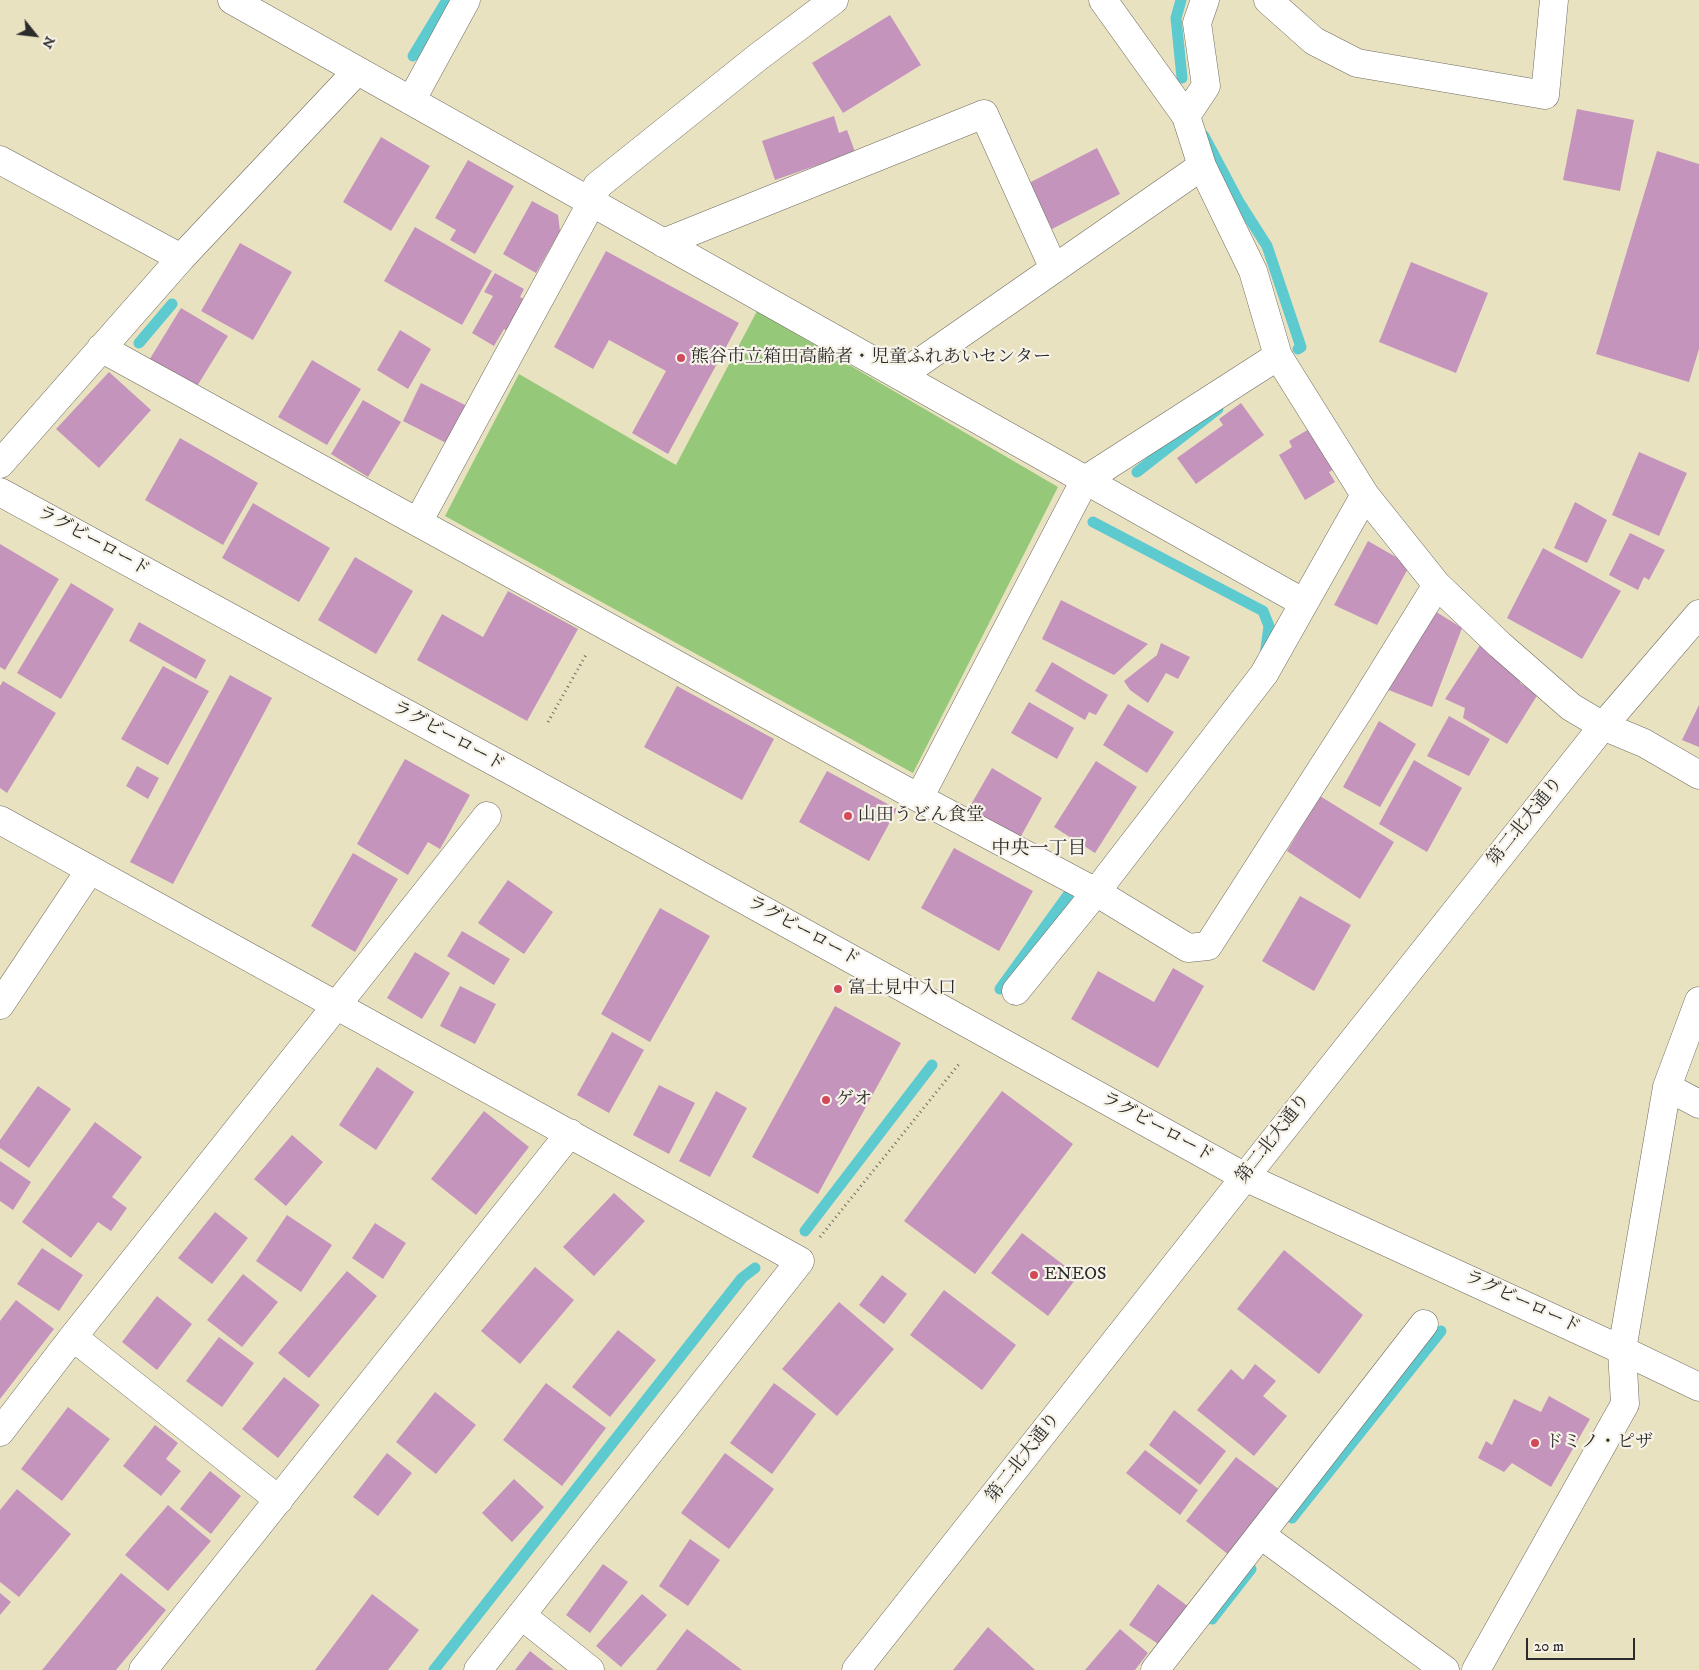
<!DOCTYPE html>
<html>
<head>
<meta charset="utf-8">
<style>
  body { margin:0 }
  #map { position:relative; width:1699px; height:1670px; overflow:hidden; background:#e9e2c1; font-family:"IM FELL DW Pica",serif }
  canvas { display:block }
  .north { position:absolute; left:10px; top:10px; width:50px; height:50px; -webkit-text-stroke:4px #f7f3e8; paint-order:stroke; rotate:119deg; font-size:14px; font-weight:700; line-height:20px; text-align:center; color:#2b2b2b }
  .north::after { content:''; display:block; margin:auto; width:18px; height:22px; background:#2b2b2b; clip-path:polygon(50% 0,100% 100%,50% 72%,0 100%) }
  .scale { position:absolute; left:1526px; top:1638px; width:109px; height:22px; box-sizing:border-box; border:2px solid #2b2b2b; border-top:0; padding-left:6px; font-size:15px; line-height:18px; white-space:nowrap; color:#2b2b2b; -webkit-text-stroke:4px #f7f3e8; paint-order:stroke }
</style>
</head>
<body>
<div id="map">
<canvas width="1699" height="1670"></canvas>
<div class="north">N</div>
<div class="scale">20 m</div>
</div>
<script>
const ctx = document.querySelector('canvas').getContext('2d');
ctx.lineJoin = 'round';
function paint(path, color) {
  ctx.fillStyle = color;
  ctx.fill(path, 'evenodd');
}
function stroke(path, color, width, dash) {
  ctx.strokeStyle = color;
  ctx.lineWidth = width;
  ctx.lineCap = dash ? 'butt' : 'round';
  ctx.setLineDash(dash || []);
  ctx.stroke(path);
}
function write(font, color, halo, rows, align = 'center') {
  ctx.font = font + ' "IM FELL DW Pica","Noto Serif JP",serif';
  ctx.lineWidth = 4.5;
  ctx.setLineDash([]);
  ctx.textBaseline = 'middle';
  ctx.strokeStyle = halo;
  ctx.fillStyle = color;
  for (const [text, x, y, turn = 0] of rows) {
    ctx.save();
    ctx.translate(x, y);
    ctx.rotate((+turn || 0) * Math.PI / 180);
    ctx.textAlign = isNaN(turn) ? turn : align;
    if (halo) ctx.strokeText(text, 0, 0);
    ctx.fillText(text, 0, 0);
    ctx.restore();
  }
}
const green = new Path2D(`
  M757,311L1058,487L913,773L445,516L519,374L676,465Z`);
const stream = new Path2D(`
  M1181,0L1176,18L1182,78
  M413,56L447,0
  M1204,136L1239,202L1267,246L1301,347L1298,349
  M139,343L172,304
  M1137,472L1218,409
  M1093,522L1263,611L1269,626L1265,656
  M1000,989L1068,895
  M805,1231L932,1065
  M1292,1518L1441,1331
  M1212,1619L1251,1569
  M434,1670L742,1278L755,1268`);
const building = new Path2D(`
  M890,15L921,65L843,113L812,63Z
  M1577,109L1634,120L1620,191L1563,180Z
  M834,116L839,133L847,130L855,152L775,180L762,141Z
  M381,137L430,166L391,231L343,202Z
  M1097,148L1120,194L1052,229L1029,183Z
  M1657,151L1699,164V349L1689,382L1596,354Z
  M468,160L514,186L475,254L450,240L456,230L435,218Z
  M532,201L558,215L560,231L536,273L503,254Z
  M415,227L492,271L462,325L384,281Z
  M240,243L292,272L253,340L201,311Z
  M606,251L739,323L668,454L632,433L666,371L609,340L593,369L554,347Z
  M1411,262L1488,293L1456,373L1379,342Z
  M495,273L524,289L520,297L527,301L509,332L504,329L494,346L472,333L493,296L484,292Z
  M181,308L228,336L194,391L148,362Z
  M400,330L431,349L408,389L377,370Z
  M312,360L361,389L327,445L278,417Z
  M109,372L151,410L99,468L56,429Z
  M421,383L469,407L450,445L403,421Z
  M363,400L401,422L368,477L331,454Z
  M1241,403L1264,435L1196,484L1177,458L1223,425L1219,419Z
  M1309,429L1333,470L1329,472L1335,482L1305,500L1279,455L1292,447L1289,441Z
  M180,438L258,483L223,545L145,500Z
  M1639,452L1687,473L1659,536L1612,515Z
  M1575,502L1607,520L1587,563L1554,548Z
  M253,503L330,548L299,602L222,558Z
  M1630,533L1665,550L1649,580L1644,577L1638,590L1609,575Z
  M1368,541L1410,565L1377,625L1334,605Z
  M0,544L59,579L5,670L0,667Z
  M1543,548L1621,591L1582,659L1507,618Z
  M355,557L413,591L376,654L318,620Z
  M71,583L114,609L61,699L17,673Z
  M508,591L578,629L527,721L417,660L442,614L483,637Z
  M1061,600L1140,640L1148,644L1114,675L1042,639Z
  M1430,608L1462,628L1432,707L1386,689Z
  M139,622L206,660L196,679L129,641Z
  M1482,642L1524,672L1520,683L1538,694L1507,744L1463,718L1465,708L1445,699Z
  M1161,643L1190,657L1178,679L1166,673L1148,703L1130,690L1124,681L1157,655Z
  M1052,662L1108,695L1096,715L1089,712L1085,720L1035,691Z
  M163,666L209,691L168,765L121,739Z
  M230,675L272,698L173,884L130,862Z
  M3,681L56,713L7,793L0,788V686Z
  M677,686L774,739L742,800L644,747Z
  M1029,702L1074,728L1057,759L1011,733Z
  M1128,704L1174,732L1147,773L1103,745Z
  M1699,705V747L1682,740Z
  M1449,716L1490,739L1469,776L1427,756Z
  M1379,721L1416,744L1380,807L1343,787Z
  M405,759L470,795L440,849L428,842L408,875L357,844Z
  M1414,760L1462,788L1427,852L1379,824Z
  M1096,761L1137,787L1095,853L1054,827Z
  M137,766L159,778L148,799L126,786Z
  M992,768L1042,798L1020,838L969,808Z
  M827,771L897,809L869,861L799,822Z
  M1320,796L1394,842L1360,899L1287,851Z
  M954,848L1033,891L999,951L921,908Z
  M353,853L398,879L355,952L311,926Z
  M508,880L553,912L524,954L478,923Z
  M1300,896L1351,925L1314,991L1262,961Z
  M660,908L710,936L650,1042L601,1014Z
  M462,931L510,959L494,985L447,956Z
  M415,952L450,973L422,1019L387,998Z
  M1173,968L1204,986L1158,1068L1071,1019L1098,971L1154,1002Z
  M460,986L496,1004L475,1044L440,1026Z
  M835,1006L901,1043L818,1194L752,1157Z
  M612,1032L644,1050L609,1113L577,1095Z
  M377,1067L414,1092L376,1150L339,1125Z
  M659,1085L695,1103L669,1154L633,1135Z
  M38,1086L71,1109L29,1168L0,1148V1140Z
  M716,1091L747,1108L710,1177L679,1161Z
  M1002,1091L1073,1144L975,1274L904,1221Z
  M484,1111L529,1147L476,1215L431,1179Z
  M95,1122L142,1157L112,1197L127,1208L111,1231L98,1222L71,1258L22,1222Z
  M292,1135L323,1162L286,1206L254,1179Z
  M0,1161L31,1182L13,1210L0,1201Z
  M614,1193L645,1221L594,1276L563,1247Z
  M215,1212L248,1238L212,1284L178,1258Z
  M287,1215L332,1245L301,1292L256,1261Z
  M375,1223L406,1243L383,1279L352,1258Z
  M1022,1233L1078,1276L1048,1316L991,1273Z
  M42,1248L83,1275L59,1311L17,1284Z
  M1284,1250L1363,1315L1319,1374L1237,1309Z
  M535,1267L574,1300L520,1364L481,1331Z
  M347,1271L377,1296L309,1378L278,1353Z
  M243,1274L278,1302L242,1347L207,1320Z
  M882,1275L907,1294L884,1324L859,1305Z
  M944,1290L1016,1345L982,1390L910,1335Z
  M157,1296L192,1324L157,1370L122,1342Z
  M16,1300L54,1329L0,1399V1321Z
  M839,1302L894,1349L837,1416L782,1369Z
  M618,1330L656,1360L610,1417L572,1387Z
  M219,1337L254,1363L222,1407L186,1381Z
  M1255,1364L1276,1381L1263,1396L1287,1416L1254,1456L1197,1410L1231,1369L1243,1380Z
  M284,1377L320,1405L278,1458L242,1429Z
  M546,1383L606,1428L562,1486L503,1440Z
  M774,1383L816,1414L772,1474L730,1443Z
  M435,1392L476,1425L436,1474L396,1442Z
  M1549,1396L1590,1419L1551,1487L1512,1463L1504,1472L1478,1458L1486,1441L1492,1445L1514,1399L1541,1412Z
  M68,1407L110,1439L62,1501L21,1469Z
  M1174,1410L1226,1451L1200,1485L1149,1445Z
  M155,1425L178,1443L166,1459L181,1471L161,1496L123,1466Z
  M1145,1450L1198,1490L1180,1515L1126,1473Z
  M387,1453L412,1473L378,1516L353,1497Z
  M725,1453L774,1489L729,1549L681,1513Z
  M1236,1457L1280,1490L1229,1555L1186,1521Z
  M210,1471L241,1496L211,1534L180,1509Z
  M514,1479L544,1507L512,1542L482,1513Z
  M17,1489L71,1534L19,1597L0,1582V1510Z
  M168,1505L211,1541L168,1591L125,1555Z
  M690,1539L720,1560L688,1606L659,1586Z
  M603,1564L628,1582L590,1633L566,1615Z
  M121,1573L166,1610L116,1670H42Z
  M1158,1584L1189,1607L1160,1645L1129,1625Z
  M0,1593L11,1602L0,1615Z
  M372,1594L419,1630L388,1670H315Z
  M642,1594L667,1615L621,1667L596,1646Z
  M988,1627L1035,1670H953Z
  M687,1629L742,1670H656Z
  M1120,1629L1148,1653L1135,1670H1085Z
  M530,1651L554,1670H515Z`);
const path = new Path2D(`
  M548,722L587,653
  M820,1237L959,1064`);
const minor = new Path2D(`
  M232,0L1304,603
  M1103,0L1186,116L1202,166L1253,271L1278,356L1365,495L1437,585L1500,645L1571,707L1603,726L1644,743L1699,775
  M1268,0L1314,41L1357,63L1545,95L1554,0
  M411,101L466,0
  M1186,116L1206,86L1197,23L1205,0
  M0,160L181,258
  M663,243L984,114L1054,269
  M101,348L919,798L1096,892L1188,948L1208,946L1360,709L1437,585
  M900,376L1202,166
  M0,464L181,258L357,71
  M418,522L592,202L597,186L758,57L834,0
  M919,798L1085,480L1278,356
  M0,820L800,1261L478,1670
  M1016,991L1096,892L1264,674L1365,495
  M0,1005L90,870
  M1667,1087L1699,1104
  M73,1337L279,1500
  M0,1432L73,1337L487,816
  M1261,1535L1445,1670
  M521,1615L590,1670
  M143,1670L570,1133
  M1155,1670L1424,1324
  M1476,1670L1625,1404L1622,1350L1667,1087L1699,1001`);
const tertiary = new Path2D(`
  M0,492L519,775L1245,1177L1622,1350L1699,1387
  M856,1670L1245,1177L1603,726L1699,614`);
const markers = [
  [681,358,5,"#d1495b"],
  [848,816,5,"#d1495b"],
  [838,989,5,"#d1495b"],
  [826,1100,5,"#d1495b"],
  [1034,1275,5,"#d1495b"],
  [1535,1443,5,"#d1495b"]
];
const poiNames = [
  ["熊谷市立箱田高齢者・児童ふれあいセンター",691,358],
  ["山田うどん食堂",858,816],
  ["富士見中入口",848,989],
  ["ゲオ",836,1100],
  ["ENEOS",1044,1275],
  ["ドミノ・ピザ",1545,1443]
];
const streetNames = [
  ["ラグビーロード",93,542,29],
  ["ラグビーロード",448,737,29],
  ["第二北大通り",1526,822,-51],
  ["ラグビーロード",803,932,29],
  ["ラグビーロード",1157,1128,29],
  ["第二北大通り",1274,1139,-52],
  ["ラグビーロード",1522,1303,25],
  ["第二北大通り",1024,1458,-52]
];
const neighbourhoodNames = [
  ["中央一丁目",1039,850]
];
paint(green, '#95c878');
stroke(stream, '#5dcad0', 11);
paint(building, '#c594bc');
stroke(minor, '#6e6b60', 29);
stroke(tertiary, '#6e6b60', 29);
stroke(path, '#6e6b60', 3, [1, 4]);
stroke(minor, '#fff', 28);
stroke(tertiary, '#fff', 28);
for (const [x, y, r, color] of markers) {
  const dot = new Path2D();
  dot.arc(x, y, r, 0, 2 * Math.PI);
  ctx.fillStyle = color;
  ctx.fill(dot);
  stroke(dot, '#f7f3e8', 2);
}
write('18px', '#2b2b2b', '#f7f3e8', poiNames, 'left');
write('18px', '#2b2b2b', '#f7f3e8', streetNames);
write('19px', '#2b2b2b', '#f7f3e8', neighbourhoodNames);
</script>
</body>
</html>
